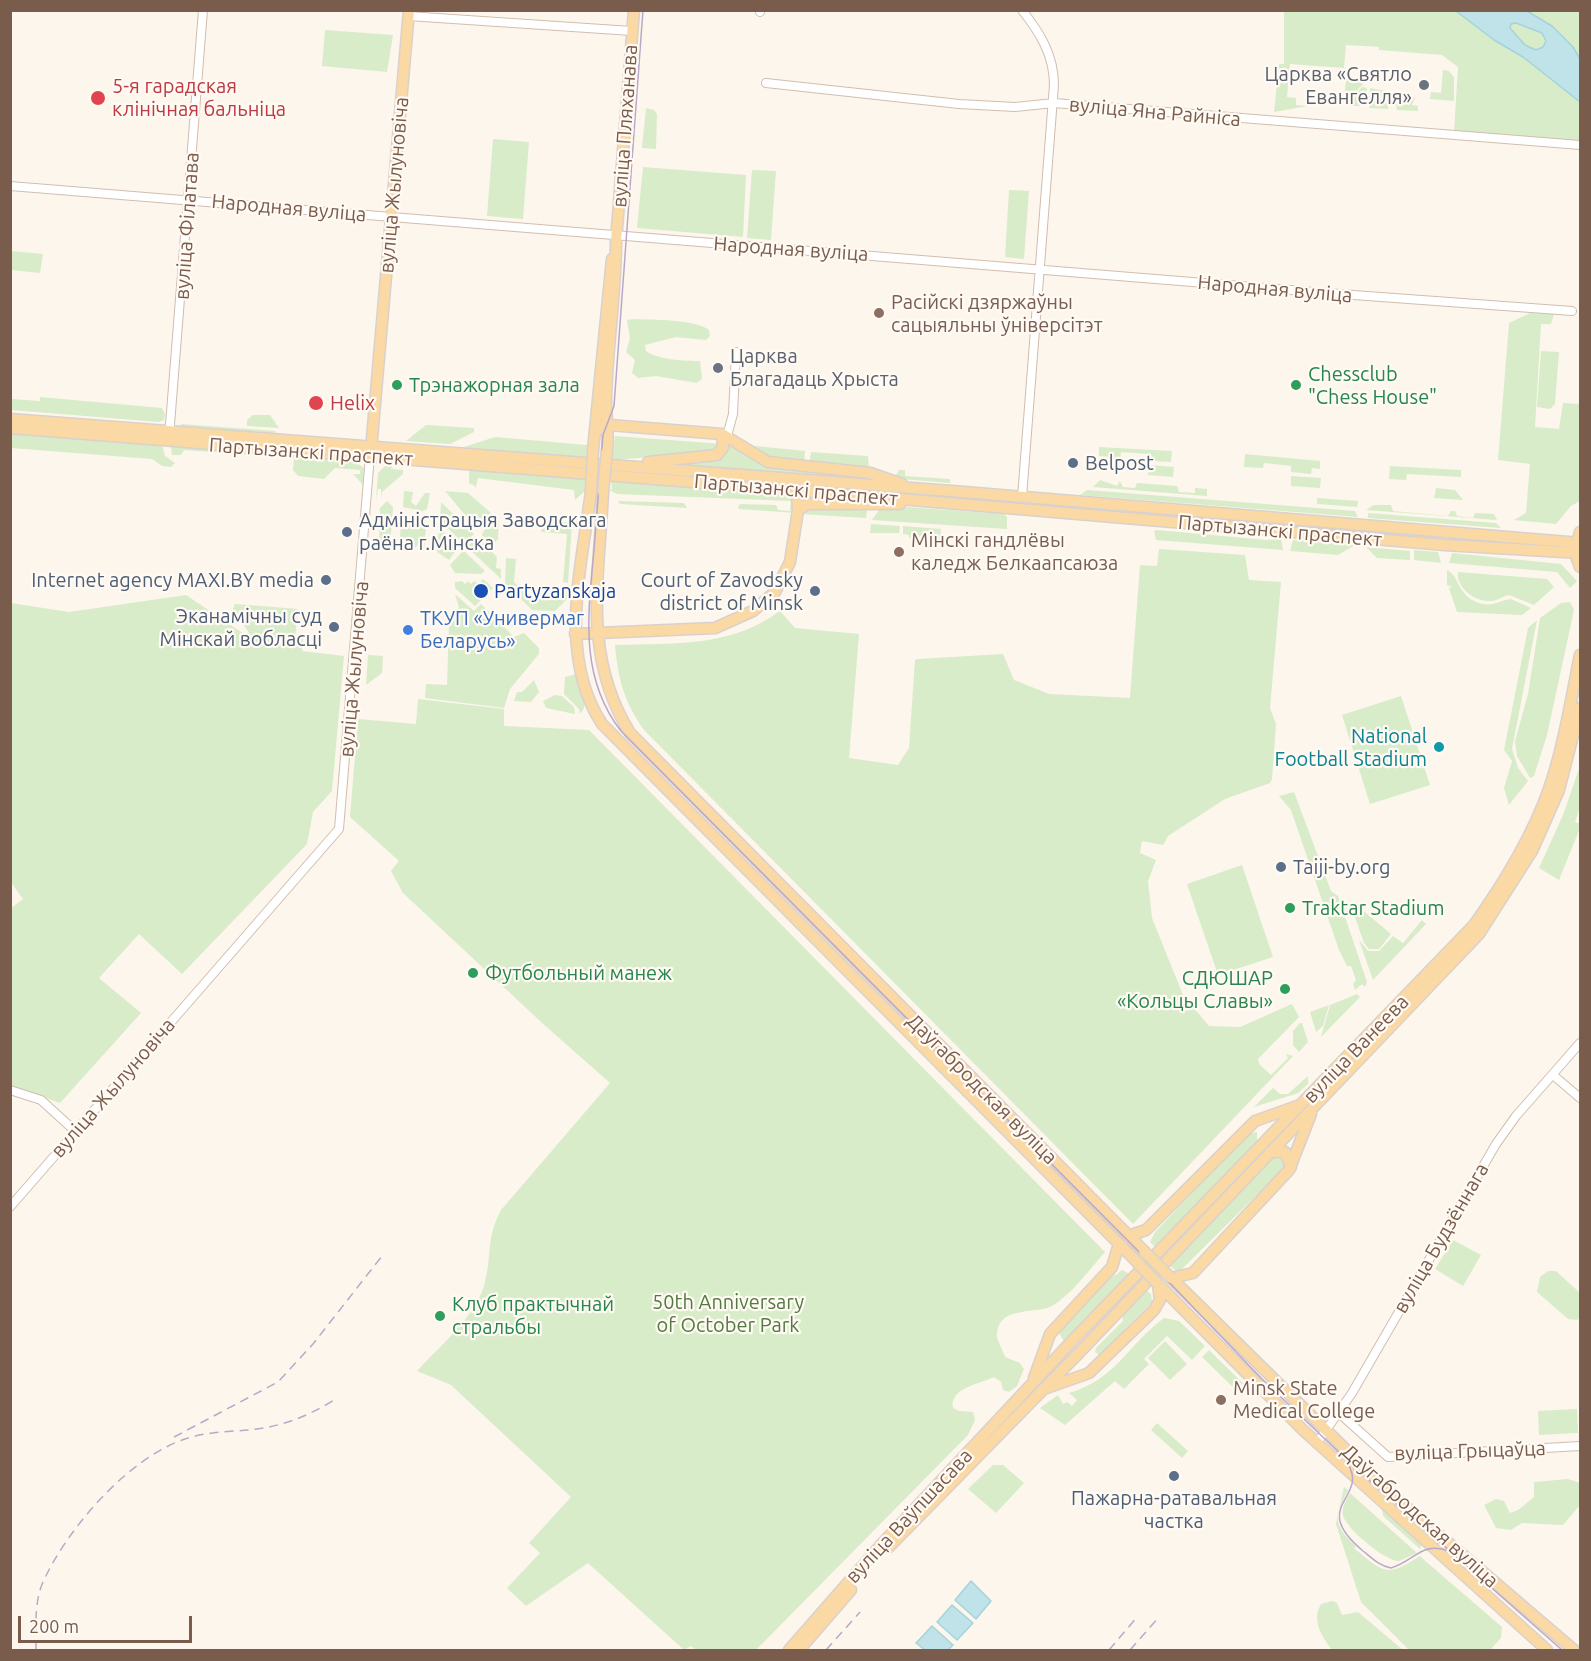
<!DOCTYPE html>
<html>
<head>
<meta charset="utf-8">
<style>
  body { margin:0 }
  #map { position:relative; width:1591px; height:1661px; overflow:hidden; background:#fdf6ec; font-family:Ubuntu,sans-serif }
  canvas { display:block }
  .frame { position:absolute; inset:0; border:12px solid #7a5c4d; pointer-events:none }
  .scale { position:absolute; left:18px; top:1616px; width:174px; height:27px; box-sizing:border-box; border:3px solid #7a5c4d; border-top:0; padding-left:8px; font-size:18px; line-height:21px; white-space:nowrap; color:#7a5c4d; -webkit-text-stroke:4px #fffaf3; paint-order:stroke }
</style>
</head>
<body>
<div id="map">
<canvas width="1591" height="1661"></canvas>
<div class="frame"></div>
<div class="scale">200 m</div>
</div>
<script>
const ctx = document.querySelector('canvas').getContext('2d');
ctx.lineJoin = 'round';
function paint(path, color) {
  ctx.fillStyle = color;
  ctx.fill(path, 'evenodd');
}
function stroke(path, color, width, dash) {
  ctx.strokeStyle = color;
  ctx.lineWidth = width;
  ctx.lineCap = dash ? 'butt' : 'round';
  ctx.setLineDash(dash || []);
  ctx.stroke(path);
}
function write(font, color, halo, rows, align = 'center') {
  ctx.font = font + ' Ubuntu,sans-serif';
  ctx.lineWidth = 4.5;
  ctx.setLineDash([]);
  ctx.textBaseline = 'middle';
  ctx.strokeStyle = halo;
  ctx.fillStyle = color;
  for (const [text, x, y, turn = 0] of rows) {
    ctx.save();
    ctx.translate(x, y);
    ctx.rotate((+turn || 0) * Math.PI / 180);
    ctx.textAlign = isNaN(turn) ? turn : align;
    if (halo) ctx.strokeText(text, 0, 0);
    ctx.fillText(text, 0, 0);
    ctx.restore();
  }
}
const green = new Path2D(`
  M1284,11H1580V142L1454,132L1458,67L1442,55L1379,50V47L1346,45L1344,68L1290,64L1287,97L1296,98V105L1308,106L1274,112L1279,64H1284Z
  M325,30L393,35L387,72L322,66Z
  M1443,70L1449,71L1454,77V101L1430,99L1431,92L1441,93Z
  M1347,78L1366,81L1344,104L1346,79Z
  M1362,87L1367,88L1365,106H1344Z
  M1370,88L1386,91V96H1389L1388,109L1369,108Z
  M1395,96L1415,98L1412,105L1418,106V111L1397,110Z
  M646,108L654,110L657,114L656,149L642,148Z
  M493,139L529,142L523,219L487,216Z
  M643,167L746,175L743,237L637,228Z
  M752,170L776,171L771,240L747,238Z
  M1009,190L1029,191L1024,259L1005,257Z
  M11,251L43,254L40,273L11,270Z
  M1530,313L1554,314L1551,324H1541L1535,427L1559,429L1563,403L1580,404V501L1571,506L1556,524L1514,520L1526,513L1530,464L1498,460L1509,323Z
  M634,319C651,320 696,319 709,330L710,336L706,340L676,337L645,345L646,351C658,360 685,361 700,361L702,379L697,383L656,376L638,378L632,373L635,360L626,352L630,339L627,320Z
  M1541,351L1559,352L1555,404L1550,409L1537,407Z
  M40,397L162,408L165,414L164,420L159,422L11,410V399L40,401Z
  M253,415H270L279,428L247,426V420Z
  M181,424L276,431L274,433L181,426Z
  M426,425L474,428V432L450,444L406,441Z
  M10,432L162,445L165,456L175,463L171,467L162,466L152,459L11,448Z
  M615,436L710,443L719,444V449L709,453L612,460Z
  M495,437L587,445L586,458L461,448Z
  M746,445L805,451L804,465L768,459Z
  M171,446L355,462L364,468L363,485L353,474H360V470L335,468L324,479L298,476L293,470L294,458L184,450L181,455H172Z
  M727,446H733L777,468L868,479L872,482L676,464Z
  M1099,447L1172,451L1171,462L1149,461V454L1121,452L1120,458L1099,456Z
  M811,452L868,456L869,468L809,466Z
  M1245,454L1320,461V469L1312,468L1311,474L1291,472V466L1264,463L1263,468L1244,467Z
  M386,465L403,466H392L391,469L403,470V474L382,492L381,498V489H378L376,500L378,473Z
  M1149,465L1174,467L1173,477L1148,475Z
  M1390,466L1461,470V477L1407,474L1406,480L1389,479Z
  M469,470L586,479L585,491L575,500L574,490L478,478L475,490V486L469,483Z
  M899,470H905V476L950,479V483L901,479L895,477Z
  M1291,476L1321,478L1320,488L1291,486Z
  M611,480L795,495V513L739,509L738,507L740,504L776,505L778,510L790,511L791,501L617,494L609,490L612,489Z
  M1100,480L1117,486L1120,481L1123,487L1135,488L1137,483L1177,486L1179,492L1195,493V488L1207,489V496L1093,487Z
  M1436,488L1455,490L1463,500L1434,498Z
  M1087,490L1355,511L1358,517L1080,495Z
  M404,491L413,492L411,502L416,506L425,493H430L427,509L423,511L403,507Z
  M445,491L468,493L491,513L475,527Z
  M1317,498L1358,501L1357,507L1317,504Z
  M387,501L393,507L390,547L385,552L379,544L380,508Z
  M618,501L684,503L687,508L620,504Z
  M441,502L474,534L464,544L440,521Z
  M1374,505H1391L1393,511L1448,516L1451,511H1455L1457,516L1473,518L1475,513L1494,514L1497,520L1366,510Z
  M859,507L867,511L866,518L801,514L804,509L854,510Z
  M907,507L1004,514L1007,517V529L872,520L879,510Z
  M1368,513L1496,523L1501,528L1368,518Z
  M493,520H499L498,539L492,545L482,535L483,532Z
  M542,520L572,523L568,583L563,582L567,534L541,532Z
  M407,522L421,524L426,528L424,549L419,544L412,551L405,544L399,548L401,525Z
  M871,524L900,526L899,533H870Z
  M903,526L941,529L940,544H930L929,539L909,538V535L903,534Z
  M439,528L459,546L449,560L437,552Z
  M1157,530L1266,540L1281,539L1283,550L1156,540L1154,531Z
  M477,537L497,557L496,568L501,569V579L467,547Z
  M1293,540L1355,545L1338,555L1290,551Z
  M1366,547L1410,551V560L1377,558Z
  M1159,549L1245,555L1249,580L1281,582L1270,708L1276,724L1272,779L1270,783L1225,799L1168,836L1163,845L1142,841L1140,853L1156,860L1148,881L1152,918L1183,995L1209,1026L1240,1027L1292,1004L1299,1017L1258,1059L1259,1064L1271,1075L1288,1058L1286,1054L1293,1056L1133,1224L644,730C624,701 618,680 615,645C674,643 729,648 780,611L795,628L859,634L849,758L898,765L909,748L915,660L918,659L1003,654L1014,680L1049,694L1130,698L1140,565L1157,566Z
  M1414,550L1438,552L1441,563L1414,560Z
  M462,552H465L485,571L481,574L455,573L450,565Z
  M1452,553L1561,564L1577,581L1570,588L1557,572L1449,563Z
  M506,558L516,559L514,582L527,595L561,598L562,587L568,588L567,599L555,611L532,610L505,583Z
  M1447,570C1460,575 1457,600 1484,604C1494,606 1501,600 1511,599L1531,608L1522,615L1457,612L1449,588L1452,587L1447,585Z
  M1458,572L1547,579L1554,587L1534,605L1509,595C1503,596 1497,601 1491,601C1475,602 1456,588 1458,572Z
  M483,579L493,588L475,606L455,588V582L462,581L465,584L468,581L471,584L474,581L478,584Z
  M455,594L474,611L481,604L514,637L524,633L539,648V654L510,689L504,708L425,698L426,684L447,685L449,623L459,607Z
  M186,595L244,634L249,633L233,609L235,604L298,609L295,638L303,639L302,651L344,656L332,791L313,812L307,844L182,974L139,934L99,978L141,1013L60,1103L11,1086V908L23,899L10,881L11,603L69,612Z
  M1570,602L1574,610L1547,735L1534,776L1530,778L1517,756L1515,741L1528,694L1540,618L1561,603Z
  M1537,620L1512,749L1518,768L1528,781L1509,805L1504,788L1512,761L1504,750L1528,628Z
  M368,655L383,656L382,673L366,685Z
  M577,674C581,686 591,703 580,714L579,709L564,694L565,677Z
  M534,680L539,692L531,702L514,701L517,692H522Z
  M555,695L562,696L574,707L575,714L546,708L543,701Z
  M1401,696L1430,785L1370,804L1342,715Z
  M418,699L504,709V726L589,730L1105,1252C1089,1270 1072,1294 1052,1306C1036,1315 996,1304 997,1338L1005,1357L1020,1363L1024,1369L1017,1386L1009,1392L1003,1390L1001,1382L994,1377C980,1384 949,1388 953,1408L959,1411L973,1412L975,1420L968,1435L756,1650H696L691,1646L684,1650L588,1563L526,1606L507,1588L540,1553L529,1543L571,1497L451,1385L417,1371C439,1347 478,1314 485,1282C492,1254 486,1238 501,1210L610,1083L541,1022L403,893L391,871L399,861L350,817L358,719L416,724Z
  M1580,766V807L1575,822L1580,824V828L1559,880L1539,868L1563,815Z
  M1294,792L1331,891L1338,896L1367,982L1365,987L1362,984L1355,990L1353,984L1356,980L1351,966H1347L1339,950L1291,810L1279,796Z
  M1242,865L1273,957L1218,975L1187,884Z
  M1353,902L1391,934L1379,949H1369L1364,943L1350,903Z
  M1422,920L1426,924L1373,980L1359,940L1368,951H1379L1393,936L1403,943Z
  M1357,994L1360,997L1321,1037L1330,1005Z
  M1329,1005L1323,1026L1316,1032L1310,1012Z
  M1300,1023H1302L1308,1042L1299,1052L1293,1045V1031Z
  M1308,1076V1084L1298,1093L1254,1107L1273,1088L1280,1094H1288Z
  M1257,1132V1143L1157,1249L1150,1242L1155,1232L1247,1134Z
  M1283,1155L1285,1166L1281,1171L1180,1271L1175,1270L1169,1265L1274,1157Z
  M1453,1240L1481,1255L1463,1286L1435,1269Z
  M1122,1270L1131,1275L1069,1340H1063L1058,1331L1113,1274L1116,1275Z
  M1548,1271H1556L1580,1293V1318L1577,1320L1568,1319L1537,1292L1540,1277Z
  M1146,1290L1151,1294L1152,1302L1099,1355L1095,1352L1096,1348L1123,1321L1122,1315Z
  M1164,1318L1179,1321L1205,1346L1192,1360L1167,1336L1144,1359L1149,1364L1124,1389L1115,1381L1065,1425L1040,1408L1058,1395L1063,1404L1067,1402L1072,1406L1077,1400L1069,1393C1117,1379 1127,1345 1164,1318Z
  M1165,1341L1187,1364L1170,1380L1148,1358Z
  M1209,1350L1249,1389L1242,1396L1202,1357Z
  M1577,1409L1578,1433L1539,1435L1538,1411Z
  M1157,1423L1188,1451L1182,1458L1151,1430Z
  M993,1465H1003L1024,1483L996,1513L968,1489Z
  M1568,1479L1580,1483V1505L1563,1525L1522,1523L1511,1530L1496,1528L1484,1505L1496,1499L1504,1501L1510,1513L1518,1510L1534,1497V1482Z
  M1344,1487L1348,1490C1334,1518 1333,1525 1356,1546L1354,1548C1384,1573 1386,1578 1420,1556L1423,1559L1502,1627L1501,1638L1490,1650H1409L1361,1602L1336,1524Z
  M1350,1493L1417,1553L1399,1561C1385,1561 1348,1530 1343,1516C1341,1508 1346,1500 1350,1493Z
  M1382,1508L1423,1543L1420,1549L1383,1516Z
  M1332,1601L1337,1603L1342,1615L1358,1612L1403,1650H1332C1322,1636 1311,1621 1321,1604Z`);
const water = new Path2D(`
  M1456,11H1527L1552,26L1573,47L1580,59V102L1523,57L1494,40ZM1516,23L1542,33L1546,41L1543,47L1536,50L1525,45L1510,28L1511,24Z
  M971,1581L991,1601L976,1619L955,1600Z
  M952,1605L973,1623L957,1640L937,1622Z
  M932,1626L953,1645L948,1650H925L916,1643Z`);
const minor = new Path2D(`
  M760,12V10
  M408,16L632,31
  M766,83L959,104L1015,107L1054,103L1580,145
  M10,186L1340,294L1572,311
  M727,436L733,414L736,352
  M169,437L203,10
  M1022,497L1054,85C1054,55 1040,33 1022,10
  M1553,1075L1580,1098
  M10,1090L41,1100L75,1131
  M10,1207L339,829L370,456
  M1339,1413L1388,1457L1580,1446
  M1317,1443L1352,1393L1496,1144L1516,1116L1580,1043`);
const major = new Path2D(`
  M10,419L964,492L1580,543
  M10,428L793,490L1445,545L1580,553
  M596,430L609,425L722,434L768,462L870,473L902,484
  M371,450L409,10
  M593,450L612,259
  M607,451C609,433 606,417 606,400C607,347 616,294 616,241L634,10
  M648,462L717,455L723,447L722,434
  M591,491C582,566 557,655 602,724L1137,1262
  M603,492C599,578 582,656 630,733L1144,1251
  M798,510L808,504H900
  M1580,532L1575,553L1580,567
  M575,634L715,628L753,611L775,592L790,562L798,510L797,496L793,490
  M1270,1152H1285L1291,1167
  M1128,1236L1146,1230L1255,1121L1297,1106
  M1171,1278L1389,1492L1574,1650
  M1171,1278L1193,1273L1289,1170L1311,1114
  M1158,1284L1303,1430L1547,1650
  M1034,1378L1050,1334L1112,1267L1119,1244
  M1044,1389L1089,1373L1154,1310L1160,1300L1158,1284
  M889,1547L1077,1355L1479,934L1532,851L1559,790L1580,708
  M789,1650L880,1546L1072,1341L1474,925C1504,883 1532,837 1549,789C1564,745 1571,699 1580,655
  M799,1650L851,1590`);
const tram = new Path2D(`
  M643,10L614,406L603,435C600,473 597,511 594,550C588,614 579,677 621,731L1166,1279L1262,1379L1349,1462L1562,1650
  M1348,1464C1369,1499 1308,1505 1363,1551C1372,1558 1379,1566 1391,1568C1415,1561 1421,1541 1449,1551`);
const rail = new Path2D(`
  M174,1437L278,1382L313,1344L382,1256
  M36,1650C36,1629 34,1602 43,1582C67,1529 128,1458 185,1439C208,1431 234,1432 257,1429C286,1425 310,1415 334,1400
  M826,1650L860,1612
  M1109,1650L1138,1616
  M1130,1650L1159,1617`);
const majorBridge = new Path2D(`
  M591,491L593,450
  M603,492L607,451
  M1144,1251L1171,1278
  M1137,1262L1158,1284`);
const markers = [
  [1424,85,6,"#6b7280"],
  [98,98,8,"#e0444e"],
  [879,313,6,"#8d6e63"],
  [718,368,6,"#6b7280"],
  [397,385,6,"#2e9e5b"],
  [1296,385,6,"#2e9e5b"],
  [316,403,8,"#e0444e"],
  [1073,463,6,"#5c6f8a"],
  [347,532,6,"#5c6f8a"],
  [899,552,6,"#8d6e63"],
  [326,580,6,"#5c6f8a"],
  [481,591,8,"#1a4fb4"],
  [815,591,6,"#5c6f8a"],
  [334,627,6,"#5c6f8a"],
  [408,630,6,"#3f7fe0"],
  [1439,747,6,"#0f9aa8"],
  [1281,867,6,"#5c6f8a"],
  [1290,908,6,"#2e9e5b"],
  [473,973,6,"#2e9e5b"],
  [1285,989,6,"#2e9e5b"],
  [440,1316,6,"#2e9e5b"],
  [1221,1400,6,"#8d6e63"],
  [1174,1476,6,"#5c6f8a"]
];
const worshipNames = [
  ["Царква «Святло",1412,74],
  ["Евангелля»",1412,97],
  ["Царква",730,356,"left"],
  ["Благадаць Хрыста",730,379,"left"]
];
const healthNames = [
  ["5-я гарадская",112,86],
  ["клінічная бальніца",112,109],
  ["Helix",330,403]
];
const streetNames = [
  ["вуліца Яна Райніса",1155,112,5],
  ["вуліца Пляханава",625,126,-86],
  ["вуліца Жылуновіча",394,185,-85],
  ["Народная вуліца",289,208,5],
  ["вуліца Філатава",187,226,-86],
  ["Народная вуліца",791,249,4],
  ["Народная вуліца",1275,289,5],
  ["Партызанскі праспект",311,452,4],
  ["Партызанскі праспект",796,490,5],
  ["Партызанскі праспект",1280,531,5],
  ["вуліца Жылуновіча",354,669,-85],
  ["вуліца Ванеева",1356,1049,-46],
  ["вуліца Жылуновіча",113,1088,-49],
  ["Даўгабродская вуліца",982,1089,45],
  ["вуліца Будзённага",1441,1238,-60],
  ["вуліца Грыцаўца",1470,1451,-2],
  ["вуліца Ваўпшасава",909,1516,-47],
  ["Даўгабродская вуліца",1420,1516,42]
];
const educationNames = [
  ["Расійскі дзяржаўны",891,302],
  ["сацыяльны ўніверсітэт",891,325],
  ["Мінскі гандлёвы",911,540],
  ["каледж Белкаапсаюза",911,563],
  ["Minsk State",1233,1388],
  ["Medical College",1233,1411]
];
const leisureNames = [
  ["Chessclub",1308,374],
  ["\"Chess House\"",1308,397],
  ["Трэнажорная зала",409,385],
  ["Traktar Stadium",1302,908],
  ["Футбольный манеж",485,973],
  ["СДЮШАР",1273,978,"right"],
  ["«Кольцы Славы»",1273,1001,"right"],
  ["Клуб практычнай",452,1304],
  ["стральбы",452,1327]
];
const serviceNames = [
  ["Belpost",1085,463],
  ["Адміністрацыя Заводскага",359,520],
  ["раёна г.Мінска",359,543],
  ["Internet agency MAXI.BY media",314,580,"right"],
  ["Court of Zavodsky",803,580,"right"],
  ["district of Minsk",803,603,"right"],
  ["Эканамічны суд",322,616,"right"],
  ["Мінскай вобласці",322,639,"right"],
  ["Taiji-by.org",1293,867],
  ["Пажарна-ратавальная",1174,1498,"center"],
  ["частка",1174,1521,"center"]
];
const transitNames = [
  ["Partyzanskaja",494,591]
];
const shopNames = [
  ["ТКУП «Универмаг",420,618],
  ["Беларусь»",420,641]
];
const cultureNames = [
  ["National",1427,736],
  ["Football Stadium",1427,759]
];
const parkNames = [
  ["50th Anniversary",728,1302],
  ["of October Park",728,1325]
];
paint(green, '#d8ecc9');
paint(water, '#bfe3e8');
stroke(water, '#a5d3da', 1.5);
stroke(minor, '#d1beb0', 10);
stroke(major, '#dad1cd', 13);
stroke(minor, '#fff', 8);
stroke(major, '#fbd9a5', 10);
stroke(tram, '#b9a8c9', 1.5);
stroke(rail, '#b9a8c9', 1.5, [9, 6]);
stroke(majorBridge, '#dad1cd', 13, []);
stroke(majorBridge, '#fbd9a5', 10);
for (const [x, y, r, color] of markers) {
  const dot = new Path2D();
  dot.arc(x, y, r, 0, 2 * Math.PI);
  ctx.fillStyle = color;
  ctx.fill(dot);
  stroke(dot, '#fffaf3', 2);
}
write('20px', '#5b616d', '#fffaf3', worshipNames, 'right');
write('20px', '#be3a42', '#fffaf3', healthNames, 'left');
write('20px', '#7a5c4d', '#fffaf3', streetNames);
write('20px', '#785e54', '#fffaf3', educationNames, 'left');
write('20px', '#27864d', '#fffaf3', leisureNames, 'left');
write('20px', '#4e5e75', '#fffaf3', serviceNames, 'left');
write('20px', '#164399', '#fffaf3', transitNames, 'left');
write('20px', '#366cbe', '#fffaf3', shopNames, 'left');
write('20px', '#0d838f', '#fffaf3', cultureNames, 'right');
write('20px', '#537a41', '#fffaf3', parkNames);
</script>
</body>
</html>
